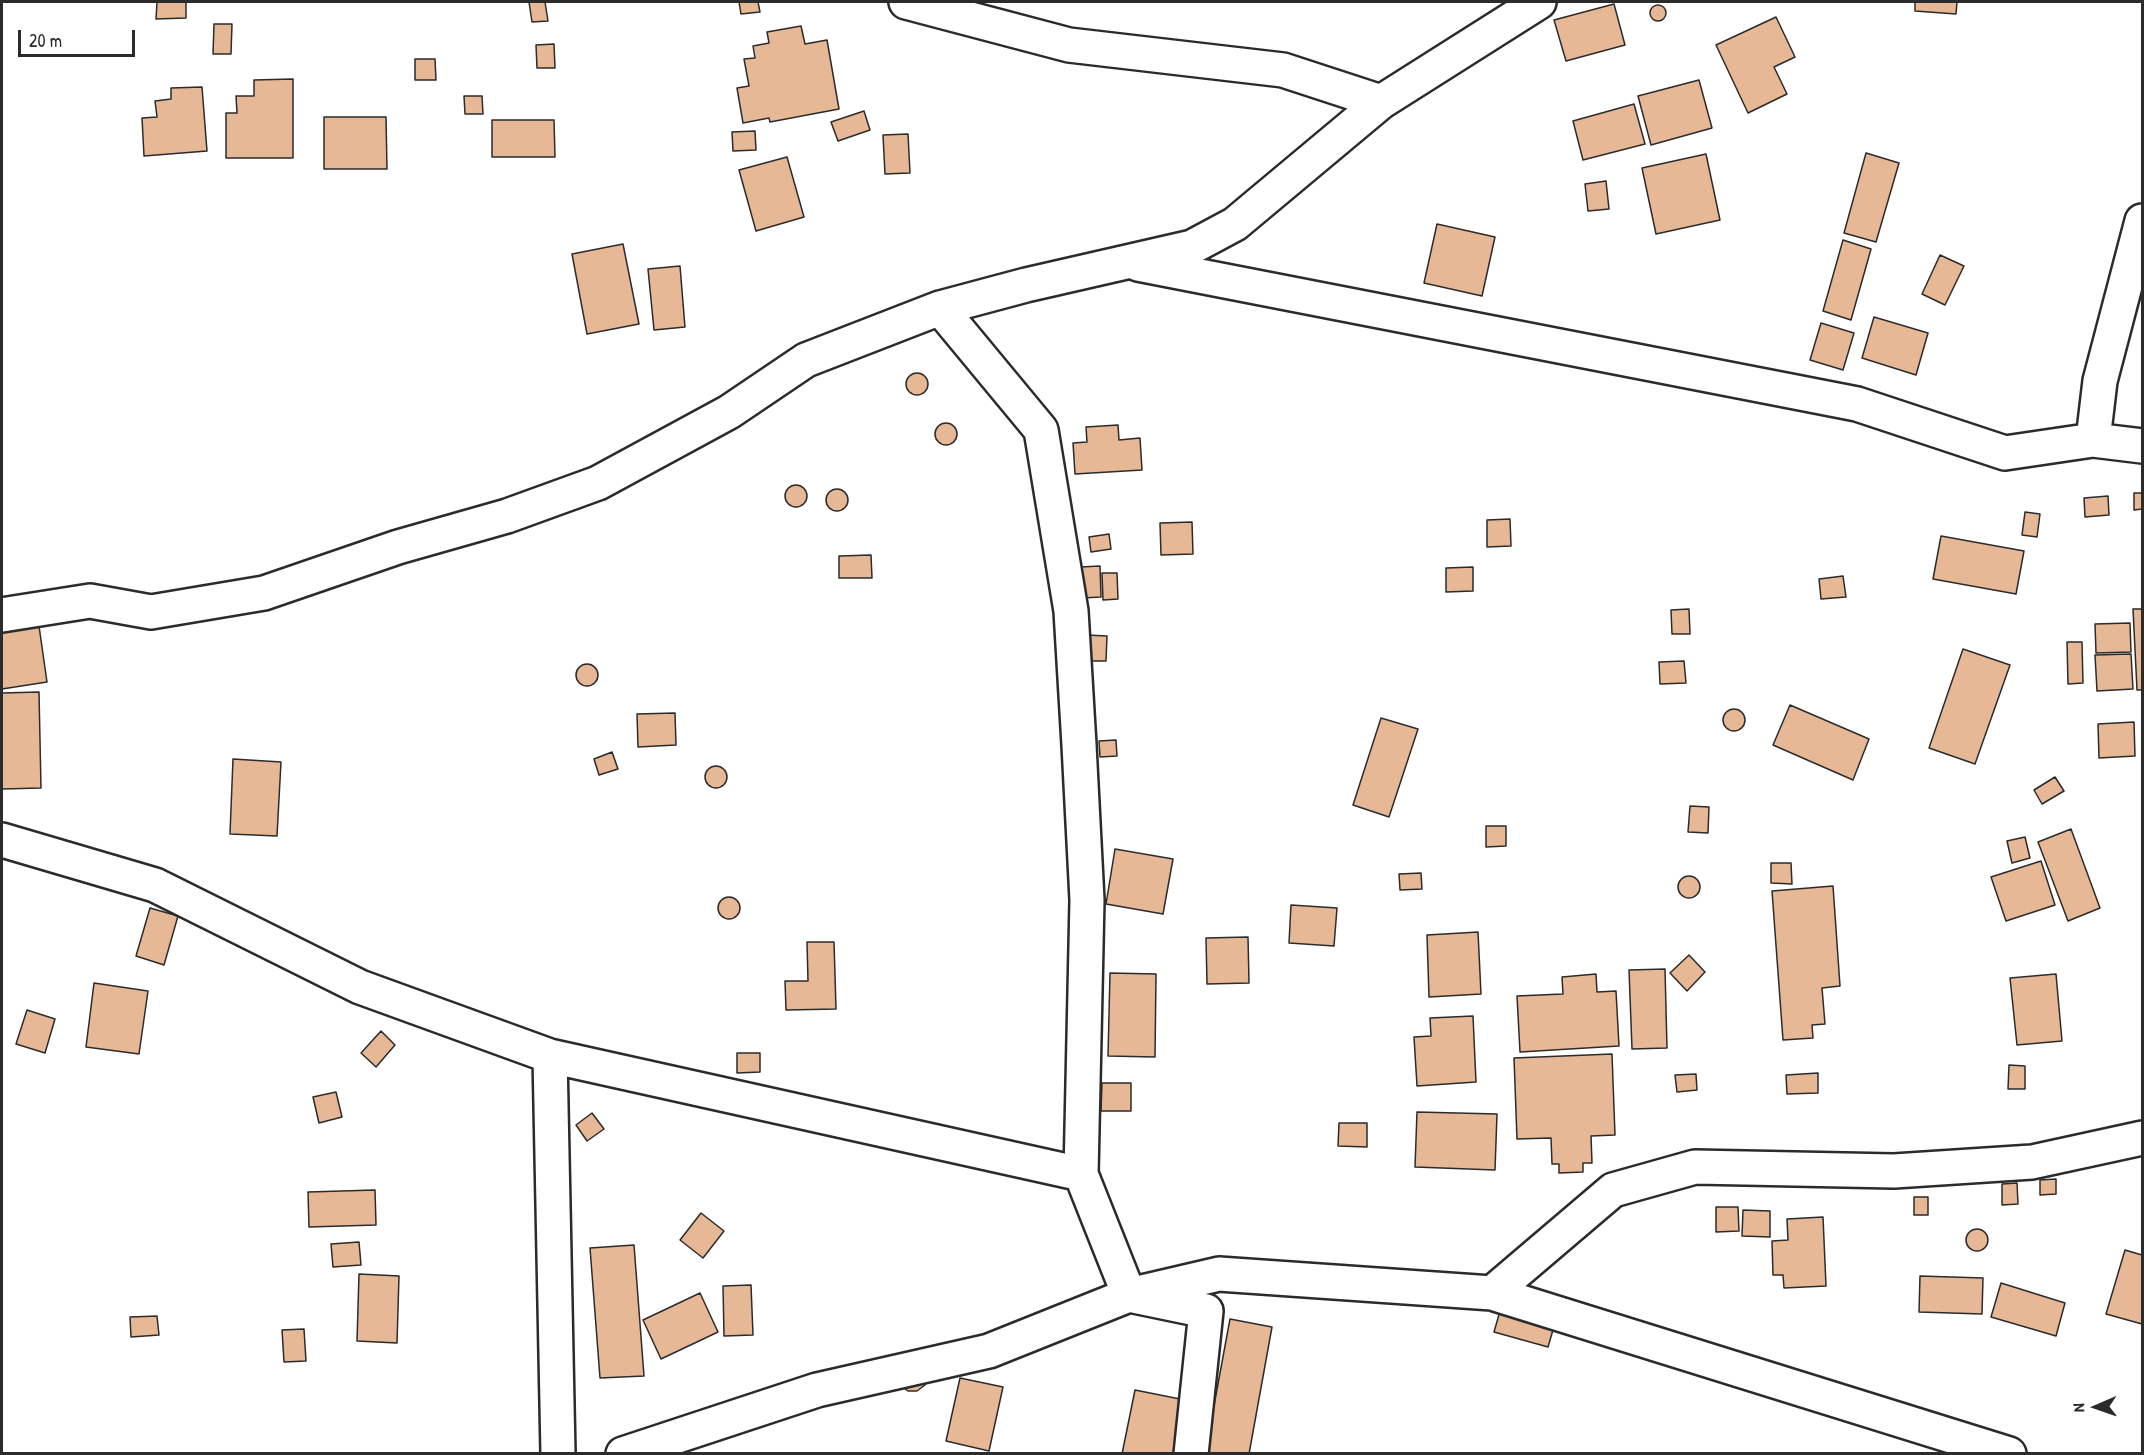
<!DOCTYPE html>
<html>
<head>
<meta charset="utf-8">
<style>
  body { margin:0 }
  #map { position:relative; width:2144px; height:1455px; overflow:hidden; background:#fff; font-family:"Patrick Hand",sans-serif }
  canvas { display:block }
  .frame { position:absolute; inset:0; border:3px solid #2b2b2b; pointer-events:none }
  .north { position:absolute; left:2066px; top:1377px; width:60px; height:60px; -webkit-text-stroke:4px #fff; paint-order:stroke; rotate:268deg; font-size:16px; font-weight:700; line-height:24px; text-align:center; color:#2b2b2b }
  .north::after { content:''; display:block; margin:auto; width:21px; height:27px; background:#2b2b2b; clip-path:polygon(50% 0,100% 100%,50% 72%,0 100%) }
  .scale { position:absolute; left:18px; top:30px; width:117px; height:27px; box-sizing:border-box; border:3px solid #2b2b2b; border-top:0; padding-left:8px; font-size:18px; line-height:21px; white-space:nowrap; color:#2b2b2b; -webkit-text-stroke:4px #fff; paint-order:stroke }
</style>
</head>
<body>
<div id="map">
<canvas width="2144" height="1455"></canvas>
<div class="frame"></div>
<div class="north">N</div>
<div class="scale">20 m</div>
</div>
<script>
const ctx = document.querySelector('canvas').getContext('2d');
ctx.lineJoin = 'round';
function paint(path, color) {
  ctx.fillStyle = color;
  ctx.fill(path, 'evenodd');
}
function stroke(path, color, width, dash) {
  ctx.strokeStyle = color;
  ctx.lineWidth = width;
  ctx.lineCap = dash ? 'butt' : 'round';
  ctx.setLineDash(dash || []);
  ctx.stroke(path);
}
const building = new Path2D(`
  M157,2H186V18L156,19Z
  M529,2H545L548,21L532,22Z
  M739,2H758L760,12L741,14Z
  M1915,2H1957L1956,14L1915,11Z
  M1614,4L1625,45L1566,61L1554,20Z
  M1650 13a8 8 0 1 1 16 0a8 8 0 1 1-16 0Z
  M1776,17L1795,57L1774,67L1787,94L1748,113L1716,45Z
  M214,24H232L231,54H213Z
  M801,26L805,44L827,40L839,109L770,122L769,118L743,123L737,88L749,86L744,59L755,58L753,46L769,43L767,32Z
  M554,44L555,68H537L536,45Z
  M415,59H435L436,80H415Z
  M293,79V158H226V113H237L236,96H254V80Z
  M1699,80L1712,128L1651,145L1638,96Z
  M202,87L207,151L144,156L142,118L157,117L155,101L171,99V88Z
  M464,96H482L483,114H465Z
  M1634,104L1645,144L1583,160L1573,121Z
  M864,111L870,130L838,141L831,122Z
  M324,117H386L387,169H324Z
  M492,120H554L555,157H492Z
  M755,131L756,150L733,151L732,132Z
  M908,134L910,173L885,174L883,135Z
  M1866,153L1899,163L1876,242L1844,233Z
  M1706,154L1720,220L1656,234L1642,168Z
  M787,157L804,217L756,231L739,170Z
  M1606,181L1609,209L1588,211L1585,184Z
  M1437,224L1495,237L1482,296L1424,283Z
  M1843,240L1871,249L1851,320L1823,311Z
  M623,244L639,324L587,334L572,254Z
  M1940,255L1964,266L1945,305L1922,294Z
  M680,266L685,327L654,330L648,269Z
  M1874,317L1928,333L1916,375L1862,358Z
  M1821,323L1854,333L1843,370L1810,360Z
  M906 384a11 11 0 1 1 22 0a11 11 0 1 1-22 0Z
  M935 434a11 11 0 1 1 22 0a11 11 0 1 1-22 0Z
  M1118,425L1119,440L1140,438L1142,470L1075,474L1073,443L1087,442L1086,427Z
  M785 496a11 11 0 1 1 22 0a11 11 0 1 1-22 0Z
  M826 500a11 11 0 1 1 22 0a11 11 0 1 1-22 0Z
  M2134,493H2142V509L2134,510Z
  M2108,496L2109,515L2085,517L2084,498Z
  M2025,512L2040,514L2037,537L2022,535Z
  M1510,519L1511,546L1487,547V520Z
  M1192,522L1193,554L1161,555L1160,523Z
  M1109,534L1111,549L1091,552L1089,537Z
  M1941,536L2024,551L2016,594L1933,579Z
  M871,555L872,578H839V556Z
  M1100,566L1101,597L1082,598L1080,567Z
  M1473,567V591L1446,592V568Z
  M1102,573H1117L1118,599L1103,600Z
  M1843,576L1846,597L1821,599L1819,579Z
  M1689,609L1690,634H1672L1671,610Z
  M2133,609H2142V690H2137Z
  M38,619L47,682L2,689V624Z
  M2130,623L2131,652L2096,653L2095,624Z
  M1086,635L1107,636L1106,661H1085Z
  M2067,642H2082L2083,683L2068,684Z
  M1963,649L2010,665L1975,764L1929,748Z
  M2131,654L2133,689L2097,691L2095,655Z
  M1684,661L1686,683L1660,684L1659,662Z
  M576 675a11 11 0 1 1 22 0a11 11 0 1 1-22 0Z
  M39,692L41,788L2,789V693Z
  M1790,705L1869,739L1853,780L1773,745Z
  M1723 720a11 11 0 1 1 22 0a11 11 0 1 1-22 0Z
  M675,713L676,745L638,747L637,714Z
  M1381,718L1418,729L1389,817L1353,805Z
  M2134,722L2135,756L2099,758L2098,724Z
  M1116,740L1117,756L1100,757L1099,741Z
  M612,752L618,769L599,775L594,759Z
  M233,759L281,762L277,836L230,834Z
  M705 777a11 11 0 1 1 22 0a11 11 0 1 1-22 0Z
  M2055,777L2064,791L2042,804L2034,790Z
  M1690,806L1709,807L1708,833L1688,832Z
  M1486,826H1506V846L1486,847Z
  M2071,829L2100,908L2068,921L2038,842Z
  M2025,837L2030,858L2012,863L2007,841Z
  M1115,849L1173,859L1163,914L1106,904Z
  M2041,861L2055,905L2006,921L1991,877Z
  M1771,863H1791L1792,884L1771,883Z
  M1421,873L1422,889L1400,890L1399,874Z
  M1678 887a11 11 0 1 1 22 0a11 11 0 1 1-22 0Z
  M1833,886L1840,986L1822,988L1825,1024L1812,1025L1813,1038L1783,1040L1772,891Z
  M718 908a11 11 0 1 1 22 0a11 11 0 1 1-22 0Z
  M1291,905L1337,908L1334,946L1289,943Z
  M150,908L178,916L164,965L136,956Z
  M1478,932L1481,994L1429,997L1427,935Z
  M1248,937L1249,983L1207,984L1206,938Z
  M807,942H834L836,1009L786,1010L785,981H808Z
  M1689,955L1705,972L1687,991L1670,973Z
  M1665,969L1667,1048L1632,1049L1629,970Z
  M1110,973L1156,974L1155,1057L1108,1056Z
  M1596,974L1597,992L1616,991L1619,1046L1520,1052L1517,996L1563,994L1562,977Z
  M2056,974L2062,1041L2017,1045L2010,978Z
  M94,983L148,991L139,1054L86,1047Z
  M27,1010L55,1019L45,1053L16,1044Z
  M1473,1016L1476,1082L1417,1086L1414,1037L1431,1036L1430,1018Z
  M381,1031L395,1045L376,1067L361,1053Z
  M737,1053H760V1072L737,1073Z
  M1612,1054L1615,1135L1591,1136L1592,1163H1583V1172L1559,1173V1164H1552L1551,1138L1517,1139L1514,1058Z
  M2009,1065L2025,1066V1089H2008Z
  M1818,1073V1093L1787,1094L1786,1075Z
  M1696,1074L1697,1090L1677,1092L1675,1075Z
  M1102,1083H1131V1111H1101Z
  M336,1092L342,1117L319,1123L313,1097Z
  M1417,1112L1497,1114L1495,1170L1415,1167Z
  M592,1113L604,1129L587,1141L576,1125Z
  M1339,1123H1367V1147L1338,1146Z
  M2056,1179V1194L2040,1195V1180Z
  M2017,1183L2018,1204L2002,1205V1184Z
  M375,1190L376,1225L309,1227L308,1192Z
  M1914,1197H1928V1215H1914Z
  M1716,1207H1738L1739,1231L1716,1232Z
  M1743,1210L1770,1211V1237L1742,1236Z
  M701,1213L724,1231L703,1258L680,1240Z
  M1823,1217L1826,1286L1784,1288L1783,1275H1773L1772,1241L1788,1240L1787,1219Z
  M1966 1240a11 11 0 1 1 22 0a11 11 0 1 1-22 0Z
  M359,1242L361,1265L333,1267L331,1244Z
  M634,1245L644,1376L600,1378L590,1248Z
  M2125,1250L2142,1255V1324L2106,1314Z
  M359,1274L399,1276L397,1343L357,1341Z
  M1920,1276L1983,1278L1982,1314L1919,1312Z
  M2001,1283L2065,1303L2056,1336L1991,1317Z
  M751,1285L753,1335L724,1336L723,1286Z
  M1506,1290L1560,1306L1548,1347L1494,1332Z
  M700,1293L718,1332L661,1359L643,1320Z
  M157,1316L159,1335L131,1337L130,1317Z
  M1230,1319L1272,1327L1249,1454H1205Z
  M304,1329L306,1361L284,1362L282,1330Z
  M927,1376L925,1385L917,1391H908L901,1386Z
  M960,1378L1003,1387L989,1451L946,1441Z
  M1135,1390L1185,1400L1174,1454H1122Z`);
const street = new Path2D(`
  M906,2L1069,45L1283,70L1381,102
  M1138,264L1857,404L2005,453L2093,440L2142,446
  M940,308L1041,430L1071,611L1079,745L1087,900L1081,1174L1129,1295L1206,1311L1191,1454
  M2093,440L2100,381L2142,221
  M2,615L90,601L151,612L264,593L398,547L507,516L598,483L729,412L806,360L940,308L1026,285L1192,247L1235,224L1381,102L1539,2
  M2,840L155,885L360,987L550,1056L1081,1174
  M550,1056L558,1454
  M1492,1293L1613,1190L1695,1167L1894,1171L2032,1162L2142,1138
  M623,1454L817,1390L989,1351L1129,1295L1219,1274L1492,1293L2009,1454`);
paint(building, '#e6b896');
stroke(building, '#2b2b2b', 1.5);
stroke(street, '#2b2b2b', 38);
stroke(street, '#fff', 33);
</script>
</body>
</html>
